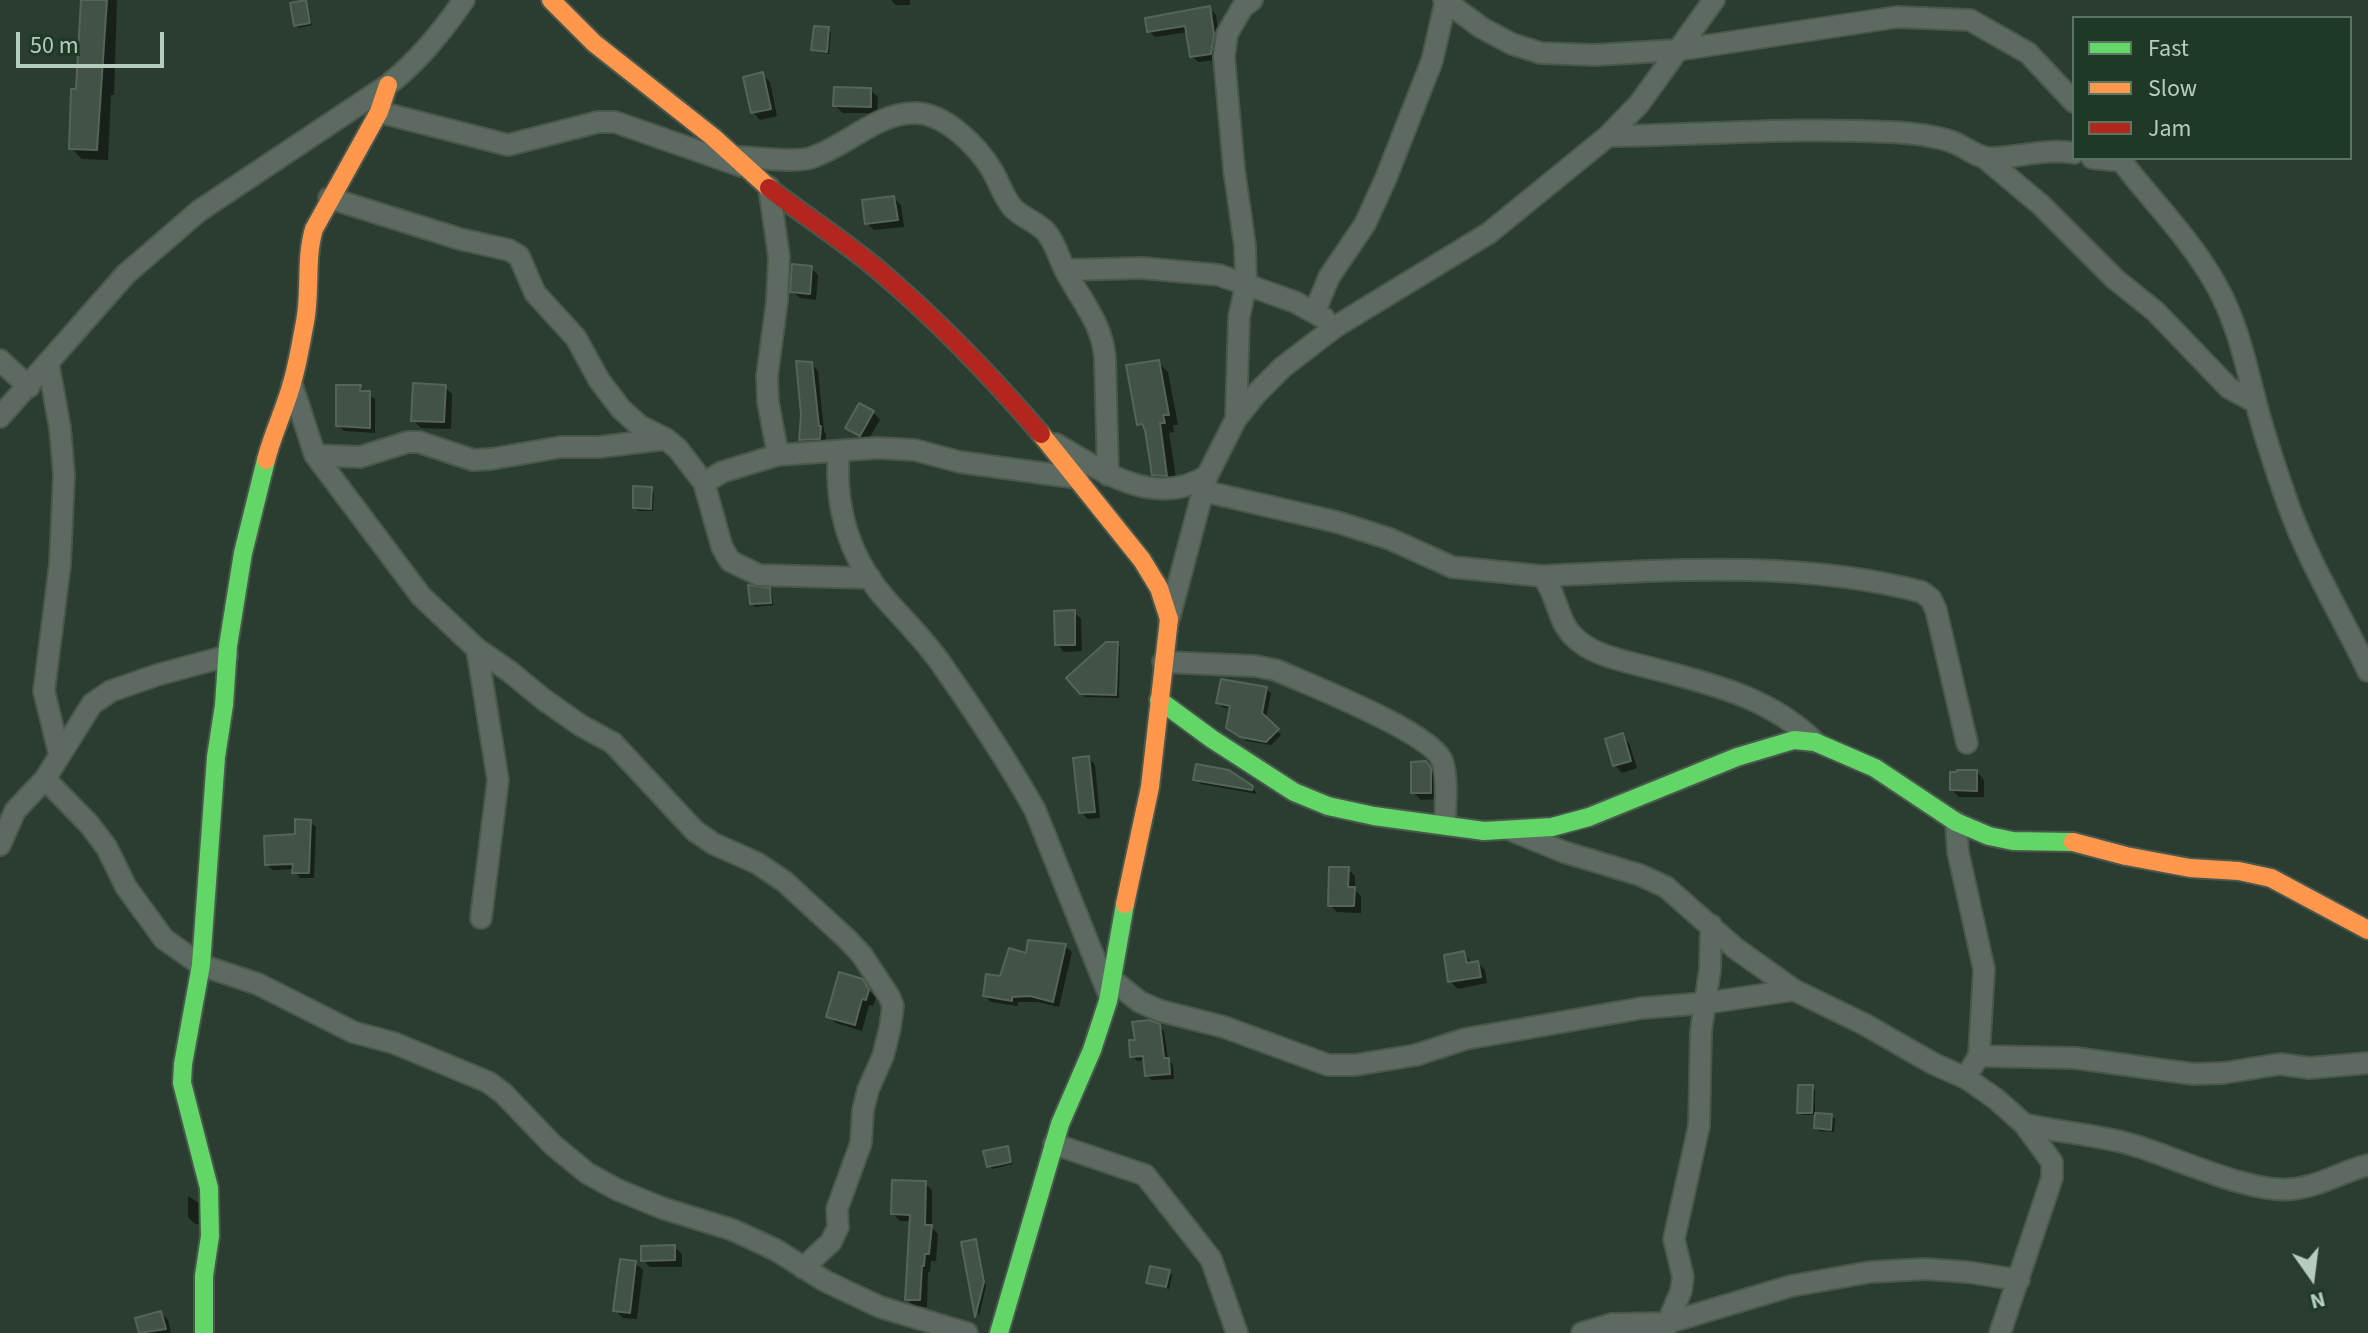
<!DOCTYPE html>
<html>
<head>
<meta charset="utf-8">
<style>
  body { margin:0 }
  #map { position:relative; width:2368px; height:1333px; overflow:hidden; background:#2b3d30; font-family:"Source Sans 3",sans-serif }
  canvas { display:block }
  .legend { position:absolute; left:2072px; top:16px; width:280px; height:144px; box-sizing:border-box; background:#1e3926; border:2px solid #5b7463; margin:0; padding:10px 14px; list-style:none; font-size:24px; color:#b6cdbe }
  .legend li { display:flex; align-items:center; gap:16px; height:40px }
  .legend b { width:40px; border:2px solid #5b7463 }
  .north { position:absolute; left:2272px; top:1237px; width:80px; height:80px; -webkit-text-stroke:6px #1e3926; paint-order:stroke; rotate:166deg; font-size:22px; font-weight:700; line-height:32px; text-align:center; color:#b6cdbe }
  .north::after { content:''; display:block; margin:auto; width:28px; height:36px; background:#b6cdbe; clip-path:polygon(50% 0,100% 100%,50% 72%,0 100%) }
  .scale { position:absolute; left:16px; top:32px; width:148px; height:36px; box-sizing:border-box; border:4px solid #b6cdbe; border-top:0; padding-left:10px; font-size:24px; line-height:28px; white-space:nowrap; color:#b6cdbe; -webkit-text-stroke:6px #1e3926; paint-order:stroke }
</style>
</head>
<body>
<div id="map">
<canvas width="2368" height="1333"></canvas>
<ul class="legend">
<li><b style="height:10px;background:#63d668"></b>Fast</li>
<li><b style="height:10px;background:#ff974d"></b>Slow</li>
<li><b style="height:10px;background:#b3261e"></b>Jam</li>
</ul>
<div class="north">N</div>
<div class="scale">50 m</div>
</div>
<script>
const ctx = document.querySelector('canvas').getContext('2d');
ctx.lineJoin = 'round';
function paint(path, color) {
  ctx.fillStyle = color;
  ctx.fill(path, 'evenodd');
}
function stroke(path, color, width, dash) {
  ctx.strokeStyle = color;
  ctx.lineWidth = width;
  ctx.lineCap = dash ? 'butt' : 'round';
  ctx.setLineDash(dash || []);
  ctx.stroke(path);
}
const shadow = new Path2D(`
  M83,0H117L114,95H111L108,160L82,159L71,148L78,91Z
  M891,0H910V5H896Z
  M305,2L308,5L312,25L298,28L295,25Z
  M1209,8L1216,15L1219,41L1217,60L1198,62L1192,56L1188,32L1155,37L1149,31Z
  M828,29L831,32L829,54L816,52L813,49Z
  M762,74L770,82L777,116L760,120L753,112Z
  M870,90L878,97L877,113H843L835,106Z
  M894,198L901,205L904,227L874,230L867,223Z
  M811,268L818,275L816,300L800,298L792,291Z
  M1158,362L1168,372L1178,425H1173L1174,432L1169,433L1177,485L1164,484L1154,474L1148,433L1139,424Z
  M811,364L818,371L824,432L826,434V445H807L801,439Z
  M360,387L375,399V433L344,431L338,425Z
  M445,387L452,394L451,429L421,428L413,420Z
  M873,412L880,420L867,442L848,428Z
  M651,489L654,492L653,511H638L635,508Z
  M769,590L772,593L773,605L755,607L752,604Z
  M1074,612L1081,619L1082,651L1064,652L1057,644Z
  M1117,644L1120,647L1119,698L1085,697L1068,678Z
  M1266,689L1271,693L1266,719L1281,735L1271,745L1247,741L1232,731L1231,709L1222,707L1218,703Z
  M1622,736L1629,743L1637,768L1622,773L1615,765Z
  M1089,758L1095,765L1100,818L1088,819L1081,812Z
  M1425,763L1437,778L1438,799L1421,800L1413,792Z
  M1977,772L1984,780V797H1959L1952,790Z
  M1195,779L1252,787L1257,794L1201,784Z
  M310,822L316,827L314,878H300L294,869L273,870L267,865Z
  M1348,869L1355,876V890L1361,896V913L1337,912L1330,905Z
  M1065,946L1072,952L1059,1007L1038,1002H1018L1017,1006L991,1002L985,996L1028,956Z
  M1464,953L1472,964L1478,963L1485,970L1487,983L1458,989L1450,981Z
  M861,981L876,998L873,1006L869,1005L862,1031L836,1023L828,1016Z
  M1159,1026L1164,1031L1168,1059L1173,1065L1174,1079L1152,1080L1146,1075L1145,1060L1137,1061L1132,1056L1137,1042Z
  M1812,1087L1815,1090V1115L1831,1116L1835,1119L1834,1132L1819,1131L1816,1127L1817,1115H1802L1799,1112Z
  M1007,1148L1013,1164L992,1169L989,1166Z
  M925,1183L932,1190V1228L938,1234L936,1261H931L930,1272H928L927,1307L914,1306L907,1299L912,1221H900L893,1214Z
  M188,1196L199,1203V1224H195L188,1217Z
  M975,1241L978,1244L986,1286L979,1317L963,1244Z
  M674,1247L682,1254V1267H650L643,1260Z
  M635,1263L643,1270L637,1319L623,1318L615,1310Z
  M1169,1272L1172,1275L1169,1289L1148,1282Z
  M161,1313L168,1320L171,1333H141L137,1319Z`);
const building = new Path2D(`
  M81,0H107L97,150L69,149L71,89H76Z
  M306,0L310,23L294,26L290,3Z
  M1210,6L1214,34L1211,54L1190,57L1185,26L1147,32L1145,18Z
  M814,26L829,27L827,52L811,50Z
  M763,72L771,109L751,113L743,77Z
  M834,87L871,88V107L833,106Z
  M894,196L898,220L865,224L862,200Z
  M792,264L812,266L810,294L790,292Z
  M1159,360L1169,415H1163L1165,423H1160L1167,476L1152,475L1145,430L1142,424L1137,425L1126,365Z
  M796,361L812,362L819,426H821L820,439L799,440L801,415Z
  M413,383L446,385L444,422L411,421Z
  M336,385H361L360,391H370V428L336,426Z
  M859,403L874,411L860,436L845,428Z
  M633,486L652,487L651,509L633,508Z
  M748,585L770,588L771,603L750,604Z
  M1075,610V645H1055L1054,611Z
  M1106,642H1118L1116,695L1080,694L1066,678Z
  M1221,679L1267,687L1262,713L1279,729L1266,742L1240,737L1226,728L1230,706L1216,703Z
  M1623,733L1631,761L1613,766L1605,739Z
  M1089,756L1095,812L1079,813L1073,758Z
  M1426,761L1431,768V793H1411V762Z
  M1196,764L1229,770L1253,786L1252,790L1193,780Z
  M1957,770H1977V791L1950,790V772H1957Z
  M295,819L311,820L309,873H292L293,864L265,865L264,836L295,834Z
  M1329,867H1349L1348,887H1355L1354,906H1328Z
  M1028,940L1066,944L1053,1002L1030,996L1012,997V1001L983,996L986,974L1000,976L1009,948L1026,953Z
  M1464,951L1467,963L1478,961L1481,977L1448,982L1444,955Z
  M839,972L863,979L869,990L866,1000L862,999L855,1025L826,1017Z
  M1149,1020L1160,1024L1164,1058H1169L1170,1074L1145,1076L1143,1056L1130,1057L1129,1040H1135L1132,1022Z
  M1798,1085H1813L1812,1113H1797Z
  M1815,1113L1832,1114L1831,1130L1814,1128Z
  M1008,1146L1011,1162L987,1167L983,1151Z
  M892,1180L926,1181L925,1225H932L929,1254H925L924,1266H922L920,1300H905L910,1215L891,1214Z
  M976,1239L984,1282L975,1317L961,1242Z
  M675,1245V1260L641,1261V1246Z
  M620,1259L636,1261L630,1313L613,1311Z
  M1150,1266L1170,1270L1166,1287L1146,1283Z
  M161,1311L166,1329L139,1333L135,1318Z`);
const street = new Path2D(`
  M1444,0L1482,28L1512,44L1541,53L1595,55L1678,50L1897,17L1970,20L2028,53L2074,102
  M379,112L508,145L598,122H615L741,166
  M1608,136C1702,135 1796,127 1890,132C1910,133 1931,135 1950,141C1963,145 1975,157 1989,158C2017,158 2045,148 2074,153
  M737,157C757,157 792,163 810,158C846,147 877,112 916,113C946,114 977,146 992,170C999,182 1003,196 1012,207C1022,218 1036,221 1046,232C1056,244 1059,258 1065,270C1081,301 1102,322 1105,358L1108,475
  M1985,158L2041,205L2115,279L2155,311L2229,388L2255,402
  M2092,158L2122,161
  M2119,158C2151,200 2189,237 2215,283C2237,321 2245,361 2256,403C2265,438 2277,473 2289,507C2310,565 2342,616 2368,671
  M769,187L779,257L777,301L767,376L768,402L778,455
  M329,198L460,239L509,250L519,256L535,293L576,338L599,380L621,409L640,426L666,439L678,449L704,483L722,547L730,561L759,575L870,578
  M1065,270L1142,268L1219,275L1295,302L1324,318
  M1315,311L1329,277L1365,224L1386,178L1432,61L1446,0
  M0,360L29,387
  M48,362L60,428L64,475L60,564L44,691L59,753
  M292,385L315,455L421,596L477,649L509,671L543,699L580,725L613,743L695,831L714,844L757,863L785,882L847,939L862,955L889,996L893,1006L890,1028L883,1056L868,1090L863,1110L861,1143L837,1209L838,1227L831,1242L803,1268
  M0,417L126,274L199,211L388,85C419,60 441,33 464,0
  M1236,419L1239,317L1246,285L1245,246L1234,169L1224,57L1227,34L1242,8L1252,0
  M1056,444C1102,471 1154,509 1207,476
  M839,452C834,504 848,554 882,595C902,618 925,640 942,665C975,712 1007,760 1035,810L1109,995
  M315,455L360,457L408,442H419L473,460L491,459L561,447H599L666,439
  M704,483L722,472L778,455L877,448L915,450L960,462L1078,478
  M1203,491L1337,522L1390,539L1452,567L1542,576C1557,593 1557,620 1573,636C1592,656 1625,661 1651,668C1711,684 1770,697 1815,742
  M1542,576C1666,570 1801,560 1922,592L1931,599L1936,610L1967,743
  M1169,619L1207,476L1236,419L1256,394L1283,367L1335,327L1489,233L1608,136L1639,104L1714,0
  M477,649L498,780L481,918
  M1163,662L1255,666L1276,670C1307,684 1435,733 1443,763C1448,782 1445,806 1445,825
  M45,779L89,824L107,848L126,887L164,939L201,965L258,984L353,1032L394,1043L488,1082L503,1093L553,1145L587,1173L618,1190L662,1208L733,1230L776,1250L825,1281L880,1307L967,1333
  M1956,822L1958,852L1984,969L1979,1056L1972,1067
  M1515,832L1564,852L1640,875L1666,887L1735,948L1794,990L1864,1024L1934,1064L1966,1078L1996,1099L2024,1124L2052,1162V1178L2000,1333
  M0,845L15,811L45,779L92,704L111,691L157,675L227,656
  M1111,979L1140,1002L1161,1011L1224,1027L1328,1065H1355L1416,1055L1465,1039L1642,1008L1706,1003L1794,990
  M1979,1056L2075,1058L2193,1074L2224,1073L2280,1064L2309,1068L2368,1063
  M2024,1124C2060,1133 2097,1134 2133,1145C2175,1157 2250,1194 2292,1189C2318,1187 2343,1171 2368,1165
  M1054,1144L1145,1175L1211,1259L1237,1333
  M1665,1329L1681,1291L1683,1277L1674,1239L1699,1126L1701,1031L1710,969L1711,925
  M1582,1333L1612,1324L1667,1323L1791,1286L1870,1272L1925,1269L1967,1272L2019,1280`);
const fast = new Path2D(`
  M1159,700L1212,739L1294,792L1328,806L1374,816L1484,831L1552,827L1589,817L1737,757L1794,740L1815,742L1875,768L1956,822L1989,836L2013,841L2073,842
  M204,1333V1276L210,1236L209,1188L182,1083L183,1064L201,965L216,757L224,705L228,646L243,553L266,460
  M999,1333L1060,1124L1092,1050L1108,1001L1125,904`);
const slow = new Path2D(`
  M551,0L594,43L713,137L769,188
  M1041,434L1142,560L1159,588L1169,619L1150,787L1125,904
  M266,460C273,433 285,409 292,383C298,363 301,342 305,322C311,291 305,259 314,229L379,112L388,85
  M2073,842L2126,856L2190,868L2239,871L2271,878L2368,930`);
const jam = new Path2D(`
  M769,188C806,217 846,242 882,273C939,322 992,377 1041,434`);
paint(shadow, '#0007');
paint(building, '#425246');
stroke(building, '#546459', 2);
stroke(street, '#49574d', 24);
stroke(fast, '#49574d', 22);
stroke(slow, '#49574d', 22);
stroke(jam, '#49574d', 22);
stroke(street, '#5d6a61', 20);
stroke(fast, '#63d668', 18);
stroke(slow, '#ff974d', 18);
stroke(jam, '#b3261e', 18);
</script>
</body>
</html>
